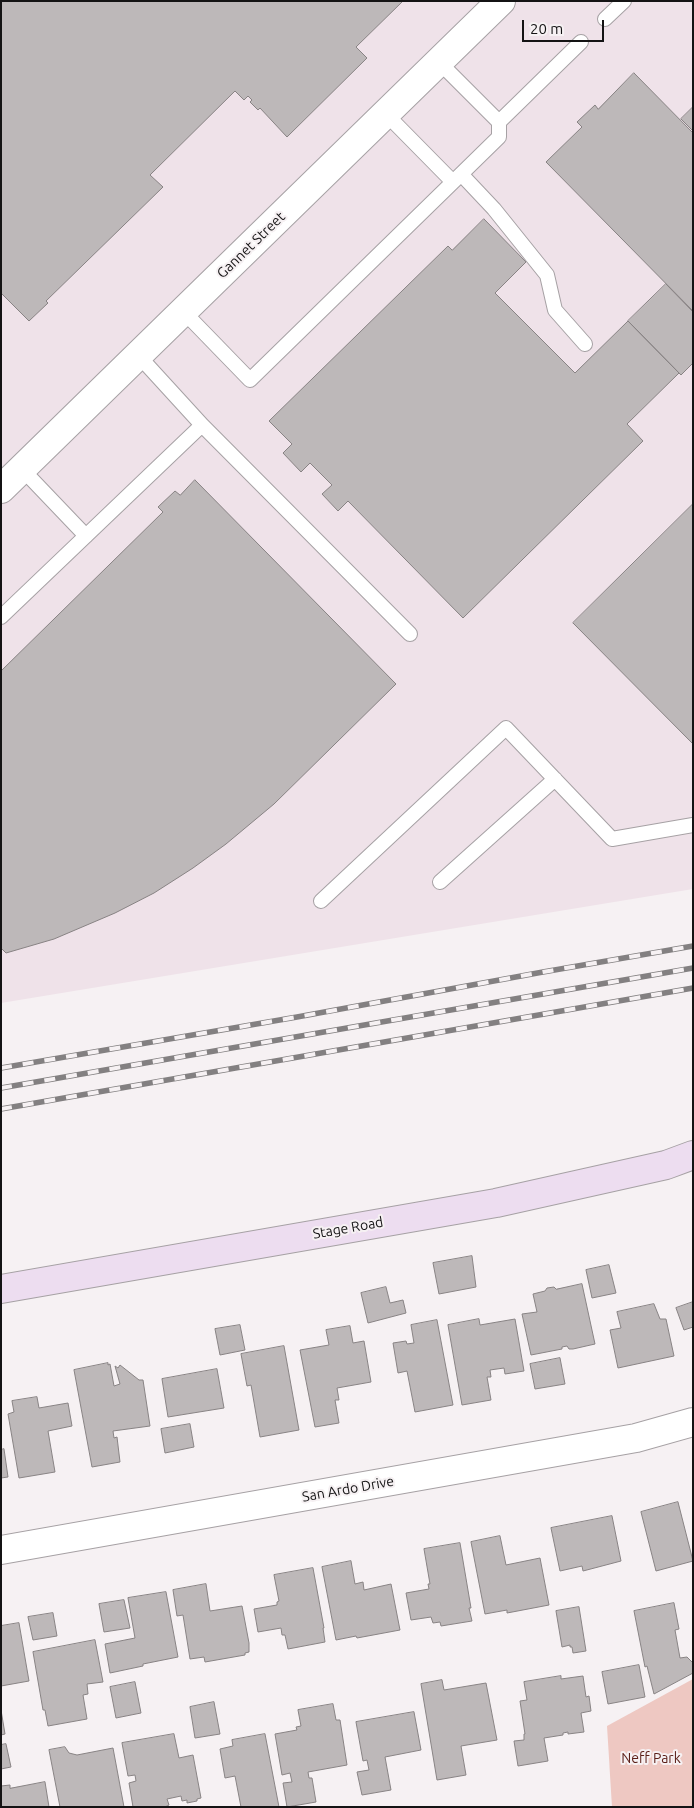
<!DOCTYPE html>
<html>
<head>
<meta charset="utf-8">
<style>
  body { margin:0 }
  #map { position:relative; width:694px; height:1808px; overflow:hidden; background:#f6f1f3; font-family:Ubuntu,sans-serif }
  canvas { display:block }
  .frame { position:absolute; inset:0; border:2px solid #141314; pointer-events:none }
  .scale { position:absolute; left:522px; top:20px; width:82px; height:22px; box-sizing:border-box; border:2px solid #141314; border-top:0; padding-left:6px; font-size:15px; line-height:18px; white-space:nowrap; color:#141314; -webkit-text-stroke:4px #f6f1f3; paint-order:stroke }
</style>
</head>
<body>
<div id="map">
<canvas width="694" height="1808"></canvas>
<div class="frame"></div>
<div class="scale">20 m</div>
</div>
<script>
const ctx = document.querySelector('canvas').getContext('2d');
ctx.lineJoin = 'round';
function paint(path, color) {
  ctx.fillStyle = color;
  ctx.fill(path, 'evenodd');
}
function stroke(path, color, width, dash) {
  ctx.strokeStyle = color;
  ctx.lineWidth = width;
  ctx.lineCap = dash ? 'butt' : 'round';
  ctx.setLineDash(dash || []);
  ctx.stroke(path);
}
function write(font, color, halo, rows, align = 'center') {
  ctx.font = font + ' Ubuntu,sans-serif';
  ctx.lineWidth = 4;
  ctx.setLineDash([]);
  ctx.textBaseline = 'middle';
  ctx.strokeStyle = halo;
  ctx.fillStyle = color;
  for (const [text, x, y, turn = 0] of rows) {
    ctx.save();
    ctx.translate(x, y);
    ctx.rotate((+turn || 0) * Math.PI / 180);
    ctx.textAlign = isNaN(turn) ? turn : align;
    if (halo) ctx.strokeText(text, 0, 0);
    ctx.fillText(text, 0, 0);
    ctx.restore();
  }
}
const built = new Path2D(`
  M1,1H693V889L1,1003Z`);
const green = new Path2D(`
  M693,1679V1807H612L607,1726Z`);
const building = new Path2D(`
  M1,1H403L356,47L367,58L287,137L260,108L258,110L250,102L252,100L248,96L244,100L235,91L150,175L163,187L46,301L48,303L29,321L1,293Z
  M634,73L693,133V311L546,162L582,127L577,122L595,105L598,109Z
  M693,107V131L681,119Z
  M484,219L526,262L495,293L575,373L628,321L679,373L627,424L643,441L463,618L348,501L338,511L322,494L332,485L310,463L301,472L283,453L292,444L269,421L448,246L452,250Z
  M666,284L693,312V363L681,375L628,321Z
  M195,480L396,684L274,804L226,844L193,868L154,893L115,913L54,939L6,953L1,948V671L163,512L158,507L175,491L180,495Z
  M693,504V744L573,623Z
  M472,1256L476,1287L439,1294L433,1263Z
  M609,1265L616,1293L592,1298L586,1270Z
  M582,1284L595,1344L573,1349H569L567,1346L562,1347V1349L531,1355L522,1314L537,1312L533,1294L545,1291L547,1288L554,1287L556,1289Z
  M386,1287L390,1303L403,1300L406,1313L368,1323L361,1293Z
  M693,1302V1327L684,1330L676,1308Z
  M654,1304L660,1319H666L674,1356L618,1368L610,1330L621,1328L617,1312Z
  M479,1319L480,1325L515,1319L524,1371L505,1374L504,1368L490,1370L491,1377H487L491,1400L462,1405L448,1325Z
  M437,1320L453,1405L415,1412L407,1371L398,1373L393,1343L406,1341L407,1344L414,1343L411,1325Z
  M240,1325L245,1350L220,1355L215,1329Z
  M350,1326L353,1343L364,1341L371,1382L337,1388L339,1400H335L339,1423L315,1427L300,1350L329,1345L326,1330Z
  M284,1346L299,1430L260,1437L251,1385L247,1386L241,1354Z
  M560,1358L565,1384L535,1389L530,1364Z
  M108,1363V1365L110,1364L114,1386L120,1384L115,1366L118,1368L120,1365L139,1380H143L150,1426L113,1431L114,1438L117,1437L120,1462L92,1467L74,1370Z
  M217,1369L224,1408L168,1417L162,1379Z
  M37,1397L39,1408L68,1403L72,1426L48,1431L55,1472L19,1478L8,1414L14,1412L12,1401Z
  M190,1424L194,1447L165,1453L161,1429Z
  M4,1449L8,1477L1,1478V1450Z
  M678,1502L693,1561L656,1571L641,1512Z
  M612,1516L621,1561L583,1571L582,1566L560,1571L551,1528Z
  M500,1536L506,1565L540,1558L549,1605L507,1613V1610L485,1614L471,1542Z
  M460,1543L471,1608H469L472,1621L441,1626L440,1622L433,1623L431,1617L411,1620L406,1593L429,1589L428,1584H430L424,1549Z
  M351,1561L355,1584L363,1582L364,1590L391,1584L400,1630L357,1638L356,1636L336,1640L322,1567Z
  M313,1568L324,1628H323L325,1642L288,1649L285,1635H282L281,1628L258,1632L254,1609L277,1605V1602L279,1601L274,1575Z
  M206,1584L210,1611L242,1606L249,1643V1652L245,1653V1655L205,1662L204,1657L190,1659L183,1615L177,1616L173,1590Z
  M166,1592L178,1657L143,1664V1666L110,1673L105,1644L135,1638L128,1598Z
  M124,1600L130,1628L104,1632L99,1604Z
  M674,1603L679,1629L675,1630L680,1658L687,1657L693,1663V1673L654,1694L647,1666L645,1667L634,1611Z
  M579,1607L586,1651L573,1653L572,1647H570V1645L562,1647L556,1611Z
  M53,1613L57,1636L33,1640L28,1617Z
  M19,1623L29,1681L1,1686V1626Z
  M95,1640L103,1682L87,1684L88,1694L83,1695L87,1719L48,1726L45,1710H43L33,1652Z
  M639,1665L645,1697L608,1704L602,1672Z
  M561,1676V1679L583,1676L586,1697L589,1696L591,1711L581,1713L584,1732L568,1734V1732L563,1733V1735L544,1738L548,1761L518,1766L514,1741L524,1740V1734H525L520,1701L527,1700L524,1682Z
  M442,1680L444,1690L486,1683L497,1740L461,1746L466,1775L437,1780L421,1684Z
  M135,1682L141,1713L116,1718L110,1687Z
  M214,1702L220,1734L195,1738L190,1707Z
  M333,1704L336,1720H340L347,1765L308,1772L309,1778H312L316,1802L287,1807L283,1783L292,1782L290,1773L282,1775L275,1734L297,1730L296,1727L301,1726L298,1710Z
  M1,1710L5,1734L1,1735Z
  M414,1712L421,1750L385,1757L391,1790L362,1795L357,1772L369,1770L367,1760L363,1761L356,1722Z
  M174,1734L179,1758L193,1755L201,1798L197,1799V1801L187,1803V1800L182,1801L181,1796L167,1799L169,1805L165,1807H133L129,1783L136,1781L135,1775L128,1776L122,1743Z
  M265,1734L279,1807H241L235,1776L225,1778L220,1749L233,1746L232,1740Z
  M6,1744L11,1767L1,1769V1745Z
  M65,1747L69,1753L77,1755L113,1748L124,1807H60L49,1750Z
  M45,1782L49,1807H1V1786L10,1785V1788Z`);
const service = new Path2D(`
  M605,19L624,1
  M439,62L499,122L581,42
  M386,114L453,182L499,137V122
  M461,174L494,209L547,275L555,310L585,344
  M183,311L250,380L453,182
  M202,425L410,634
  M22,469L86,536
  M1,617L202,425L138,355
  M440,882L555,779
  M321,901L506,728L612,839L693,825`);
const minor = new Path2D(`
  M1,489L501,1
  M1,1550L636,1438L693,1422`);
const secondary = new Path2D(`
  M1,1289L496,1203L666,1165L693,1155`);
const rail = new Path2D(`
  M1,1068L297,1017L543,972L693,946
  M1,1088L693,968
  M1,1109L693,988`);
const streetNames = [
  ["Gannet Street",251,245,-44],
  ["Stage Road",348,1228,-10],
  ["San Ardo Drive",348,1489,-10]
];
const parkNames = [
  ["Neff Park",651,1758]
];
paint(built, '#efe2e9');
paint(green, '#eec8c2');
paint(building, '#bdb8b9');
stroke(building, '#888384', 1);
stroke(service, '#a6a1a4', 16);
stroke(minor, '#a6a1a4', 30);
stroke(secondary, '#a6a1a4', 30);
stroke(service, '#fff', 14);
stroke(minor, '#fff', 28);
stroke(secondary, '#edddf0', 28);
stroke(rail, '#838081', 5.5);
stroke(rail, '#f6f1f3', 4, [11]);
write('14px', '#141314', '#f6f1f3', streetNames);
write('14px', '#5b1f18', '#f6f1f3', parkNames);
</script>
</body>
</html>
